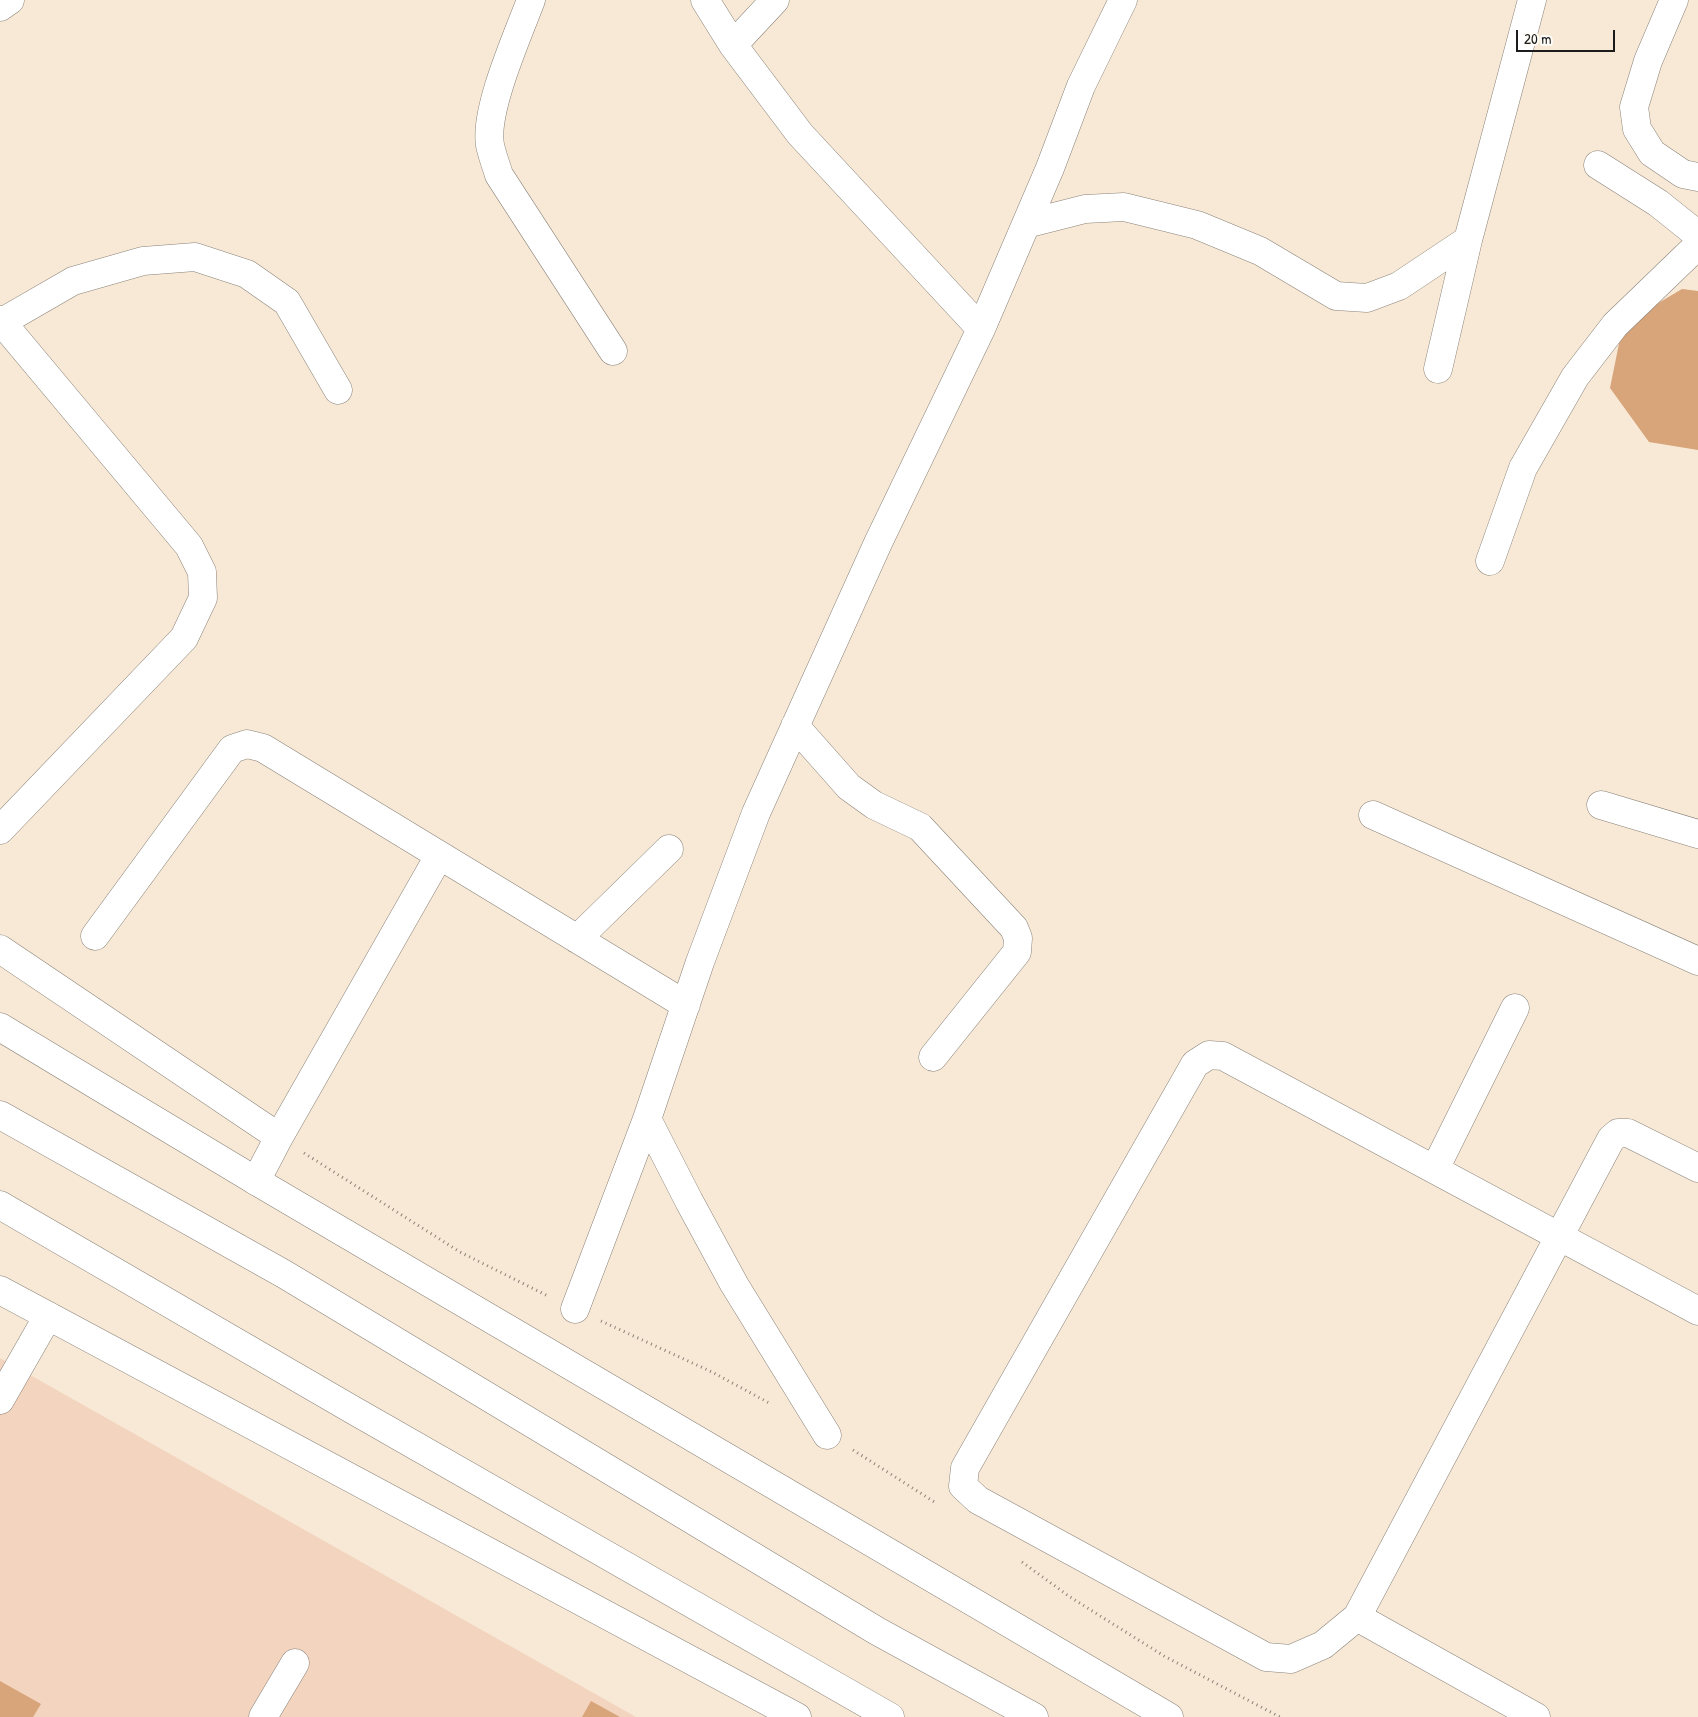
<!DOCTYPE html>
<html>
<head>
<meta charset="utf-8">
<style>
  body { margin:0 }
  #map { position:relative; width:1698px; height:1717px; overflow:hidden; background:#f7e9d6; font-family:"Patrick Hand",sans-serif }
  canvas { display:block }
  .scale { position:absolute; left:1516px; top:30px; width:99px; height:22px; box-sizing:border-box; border:2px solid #1c1c1c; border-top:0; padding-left:6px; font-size:15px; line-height:18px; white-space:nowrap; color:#1c1c1c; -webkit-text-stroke:4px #fdfcf7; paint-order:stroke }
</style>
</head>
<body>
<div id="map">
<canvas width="1698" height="1717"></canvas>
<div class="scale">20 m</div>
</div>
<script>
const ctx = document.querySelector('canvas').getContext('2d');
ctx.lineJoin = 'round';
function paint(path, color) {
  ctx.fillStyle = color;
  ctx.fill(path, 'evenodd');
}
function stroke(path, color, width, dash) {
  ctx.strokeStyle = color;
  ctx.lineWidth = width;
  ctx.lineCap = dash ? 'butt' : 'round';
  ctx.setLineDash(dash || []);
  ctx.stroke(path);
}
const built = new Path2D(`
  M0,1358L636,1717H0Z`);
const building = new Path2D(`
  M1682,289L1698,291V450L1649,442L1610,388L1623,324Z
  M0,1681L41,1704L33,1717H0Z
  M591,1701L620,1717H582Z`);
const path = new Path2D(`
  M304,1153L460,1252L548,1296
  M601,1321L712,1372L771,1404
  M853,1450L936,1503
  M1022,1562L1070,1597L1164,1656L1280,1717`);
const minor = new Path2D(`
  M531,0C518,35 484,110 490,145C492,155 496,165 499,175L613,351
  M705,0L733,45L800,134L981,329
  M1674,0L1648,61L1634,107L1637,129L1652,153L1683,174L1698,177
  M0,7L10,0
  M733,45L775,0
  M1598,165L1658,203L1698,235
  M1026,224L1085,209L1124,207L1197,225L1260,251L1336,296L1367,298L1399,286L1468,240
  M0,320L189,546L202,572L203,598L184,638L0,830
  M2,322L73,281L143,261L195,257L247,274L287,302L338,390
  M1438,369L1468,240L1532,0
  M1490,561L1523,468L1575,377L1615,325L1698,245
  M795,726L849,787L874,805L920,827L1014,928L1018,938L1017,952L933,1057
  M1601,805L1698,834
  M1373,815L1698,961
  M95,936L232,749L247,744L263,748L686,1005
  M577,939L669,849
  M0,949L279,1137
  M647,1119L689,1201L734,1284L827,1435
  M1698,1168L1628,1133H1618L1611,1139L1357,1617L1323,1645L1291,1659L1266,1657L978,1500L963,1486L965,1468L1195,1064L1209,1055L1223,1056L1698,1311
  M1435,1169L1515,1008
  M256,1181L279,1137L439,856
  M575,1309L647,1119L700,962L756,813L878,543L981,329L1050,168L1081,86L1123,0
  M0,1400L48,1316
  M1357,1617L1536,1717
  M263,1717L295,1663`);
const highway = new Path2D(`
  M0,1027L256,1181L1169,1717
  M0,1115L284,1274L877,1631L1034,1717
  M0,1205L353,1410L890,1717
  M0,1290L797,1717`);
paint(built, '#f3d4bf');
paint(building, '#d8a47a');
stroke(minor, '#8a8279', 29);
stroke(highway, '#8a8279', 29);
stroke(path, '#8a8279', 3, [1, 4]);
stroke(minor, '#fff', 28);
stroke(highway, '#fff', 28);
</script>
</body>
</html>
